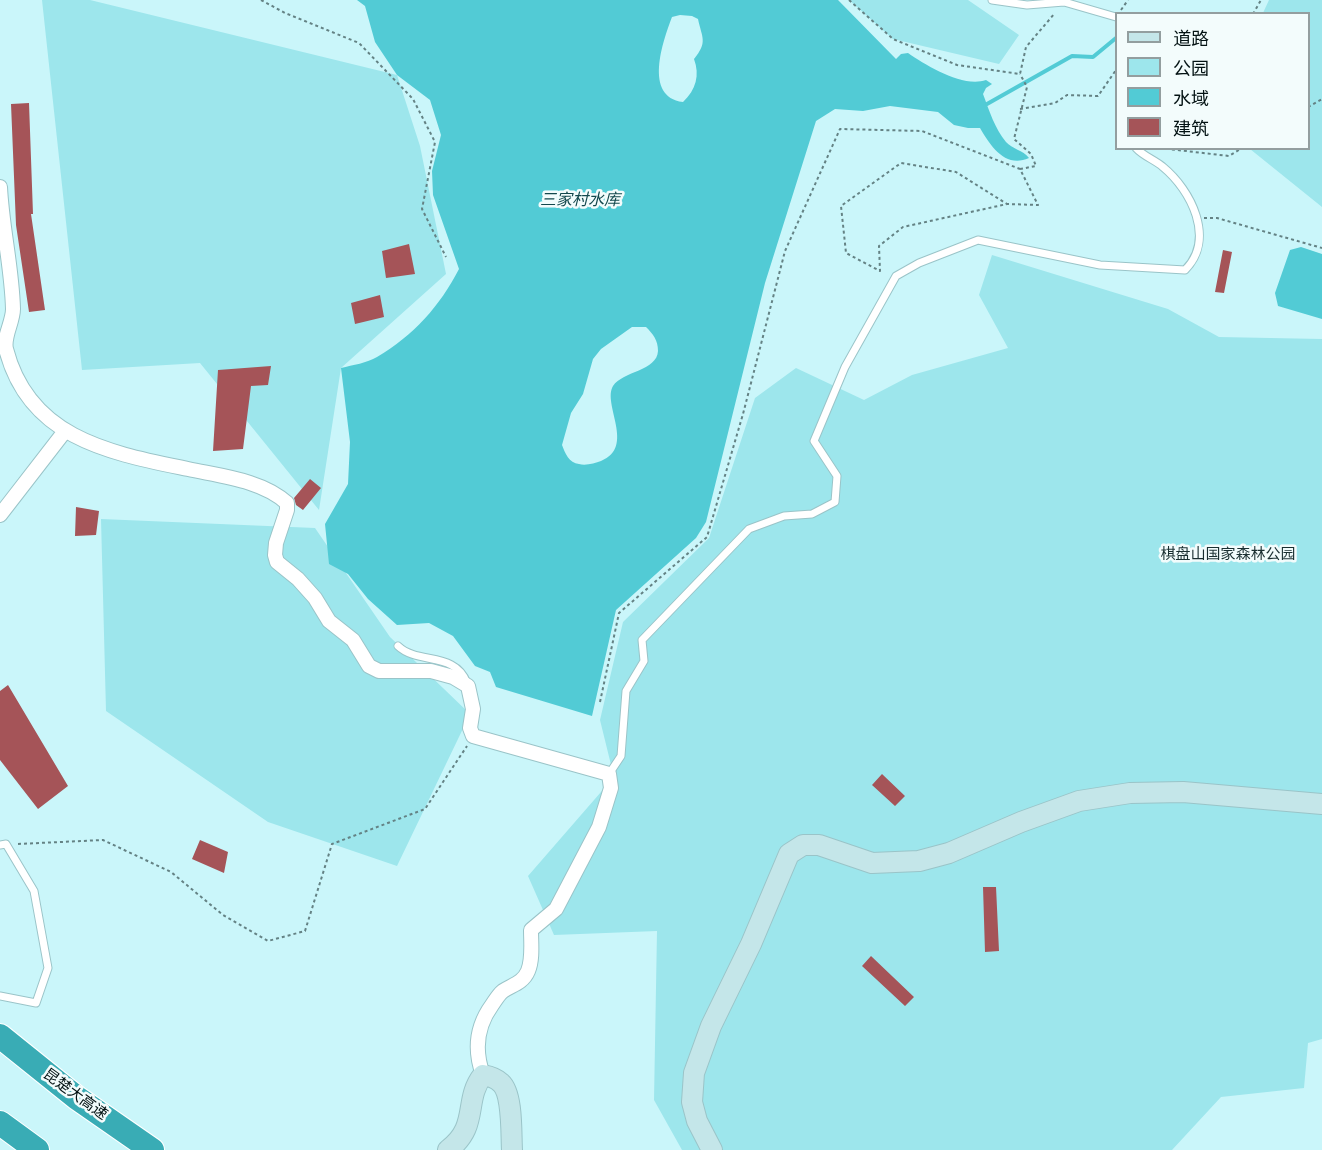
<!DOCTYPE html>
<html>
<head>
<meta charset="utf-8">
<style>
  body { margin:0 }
  #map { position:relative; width:1322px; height:1150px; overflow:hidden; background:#caf6fa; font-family:"DejaVu Sans","Noto Sans SC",sans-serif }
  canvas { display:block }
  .legend { position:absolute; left:1115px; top:12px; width:195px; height:138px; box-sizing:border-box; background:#f3fcfc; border:2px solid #939e9f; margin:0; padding:8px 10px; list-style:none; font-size:18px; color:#031213 }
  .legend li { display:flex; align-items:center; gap:12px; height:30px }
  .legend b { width:30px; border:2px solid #939e9f }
</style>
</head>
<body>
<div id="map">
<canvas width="1322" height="1150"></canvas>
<ul class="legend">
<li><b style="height:8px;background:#c4e6e9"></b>道路</li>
<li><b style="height:16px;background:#9de6ec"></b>公园</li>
<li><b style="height:16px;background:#52cbd5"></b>水域</li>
<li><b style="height:16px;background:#a55458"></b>建筑</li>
</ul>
</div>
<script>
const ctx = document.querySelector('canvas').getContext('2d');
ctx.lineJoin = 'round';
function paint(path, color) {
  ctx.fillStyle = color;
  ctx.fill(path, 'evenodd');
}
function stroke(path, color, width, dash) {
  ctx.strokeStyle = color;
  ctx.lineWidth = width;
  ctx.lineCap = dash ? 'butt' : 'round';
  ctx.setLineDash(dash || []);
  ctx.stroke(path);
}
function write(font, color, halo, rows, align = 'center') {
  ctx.font = font + ' "DejaVu Sans","Noto Sans SC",sans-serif';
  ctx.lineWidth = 5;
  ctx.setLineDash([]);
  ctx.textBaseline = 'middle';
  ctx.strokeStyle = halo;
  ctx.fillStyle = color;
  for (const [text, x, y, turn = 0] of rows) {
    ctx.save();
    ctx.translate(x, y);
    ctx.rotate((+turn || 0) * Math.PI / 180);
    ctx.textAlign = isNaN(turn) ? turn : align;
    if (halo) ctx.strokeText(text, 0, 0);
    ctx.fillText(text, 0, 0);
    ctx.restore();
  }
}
const green = new Path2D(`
  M42,0H90L397,75L420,146L446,274L341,368L319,510L200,363L82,370Z
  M849,0H968L1019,35L999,64L893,39Z
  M1269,0H1322V207L1250,149L1308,148V14L1263,13Z
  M992,255L1168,309L1219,337L1322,339V1039L1308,1043L1304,1088L1221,1097L1172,1150H682L654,1100L657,931L554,935L528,876L614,777L600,720L623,622L709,538L755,398L796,368L864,400L912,375L1008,348L979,295Z
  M101,519L315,528L390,637L470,714L397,866L268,822L106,711Z`);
const water = new Path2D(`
  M357,0H838L896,59L901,54L908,53C927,66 963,88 986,80L992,84L986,88L983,94C989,110 995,129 1006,142C1012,149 1023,150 1029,158C1005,169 990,145 980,128H968L954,125L938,112L890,106L863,111L835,109L816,121L765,283L706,522L696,538L616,610L592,716L496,687L490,672L475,666L453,636L429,623L397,625L368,599L348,574L329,564L325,524L348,484L350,442L341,368C353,365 367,363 377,357C413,336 440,306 459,269L433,195L432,171L441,135L430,100L397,75L375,42L365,6ZM680,15L692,16L698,19C702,38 708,42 694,59C700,75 696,90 683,102C643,97 663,41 672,17ZM632,327H646C653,334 658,340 658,351C657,371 623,371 613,386C602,404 636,447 601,461C595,463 586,466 579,464C569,463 565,453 562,445L571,413L583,394L593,359L601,349Z
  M1301,247L1322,254V319L1278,306L1275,293L1290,250Z`);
const stream = new Path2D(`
  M987,104L1072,56L1093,57L1116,38`);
const building = new Path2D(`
  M29,103L33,214H31L45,310L29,312L16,225L11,104Z
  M409,244L415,274L386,278L382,251Z
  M1223,250L1232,252L1224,293L1215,292Z
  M380,295L384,317L355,324L351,303Z
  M271,366L268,385L251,386L243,449L213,451L218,370Z
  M310,479L321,488L303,510L296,505L294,498Z
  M76,507L99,511L96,535L75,536Z
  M8,685L68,786L38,809L0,760V691Z
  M882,774L905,796L895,806L872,785Z
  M200,840L228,852L224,873L192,859Z
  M983,887H996L999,951L985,952Z
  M871,956L914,997L905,1006L862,966Z`);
const path = new Path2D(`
  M261,0L285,13L359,43L413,99L435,142L422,209L446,257
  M849,0L893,39L957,65L1020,74L1026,47L1055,13
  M1121,10L1128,0
  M1253,14L1261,0
  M1308,107L1322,99
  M1020,109L1055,103L1067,95L1098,96L1116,70
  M1160,148L1229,156L1242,148
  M1020,169L1036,166L1031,154L1014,139L1027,87L1020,74
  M1204,218H1217L1322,248
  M600,702L619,613L707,537L743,414L785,251L840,129L922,131L1020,169L1038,205L1007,204L903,227L879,246L880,271L846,253L841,206L901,163L956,172L1007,204
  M18,844L103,840L171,872L223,915L268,941L305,931L332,844L425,809L467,746`);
const lane = new Path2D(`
  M992,0L1027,5L1064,2L1116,17
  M398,646C418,665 455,651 467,683
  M609,774L621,756L626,691L644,661L642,640L749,529L784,516L812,514L835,502L837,476L814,441L845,367L896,276L919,263L978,240L1100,265L1185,270C1216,239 1191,190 1163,167C1155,160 1143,156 1136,148
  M0,845L6,844L34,891L48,968L36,1003L0,996`);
const street = new Path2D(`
  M0,187C2,228 12,268 13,309C13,322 3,337 6,349C29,439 111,453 188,469C220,476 262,480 287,503V510L276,543L275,555L277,562L298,579L315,598L329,621L353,640L369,666L379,671H431L453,677L468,686L473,709L470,728L473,736L609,774L611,788L599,827L556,909L531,930C531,943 533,959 528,971C523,983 512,985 503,991C498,995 495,1001 492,1005C476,1027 474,1050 483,1075
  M0,515L65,431`);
const secondary = new Path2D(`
  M448,1150C480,1126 463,1100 483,1075C489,1076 496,1078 501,1083C513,1094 511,1134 512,1150
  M712,1150L697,1121L692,1102L694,1073L711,1026L751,944L789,854L803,845H819L872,863L919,861L949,853L1021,822L1079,801L1130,793L1183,792L1322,804`);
const highway = new Path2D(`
  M0,1036L77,1098L152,1150
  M0,1123L37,1150`);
const parkNames = [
  ["棋盘山国家森林公园",1228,555]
];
const streetNames = [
  ["昆楚大高速",75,1095,36]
];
const waterNames = [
  ["三家村水库",580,201]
];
paint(green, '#9de6ec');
paint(water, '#52cbd5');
stroke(stream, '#52cbd5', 4);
paint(building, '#a55458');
stroke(lane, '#9ac4c8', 9);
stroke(street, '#9ac4c8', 16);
stroke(secondary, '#9ac4c8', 22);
stroke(highway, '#fff', 26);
stroke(path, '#648284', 2, [3, 3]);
stroke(lane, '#fff', 7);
stroke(street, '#fff', 14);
stroke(secondary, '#c4e6e9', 20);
stroke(highway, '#39acb5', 24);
write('15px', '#1a2f31', '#f3fcfc', parkNames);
write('15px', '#031213', '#f3fcfc', streetNames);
write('italic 16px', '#13484d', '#f3fcfc', waterNames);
</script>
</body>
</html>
